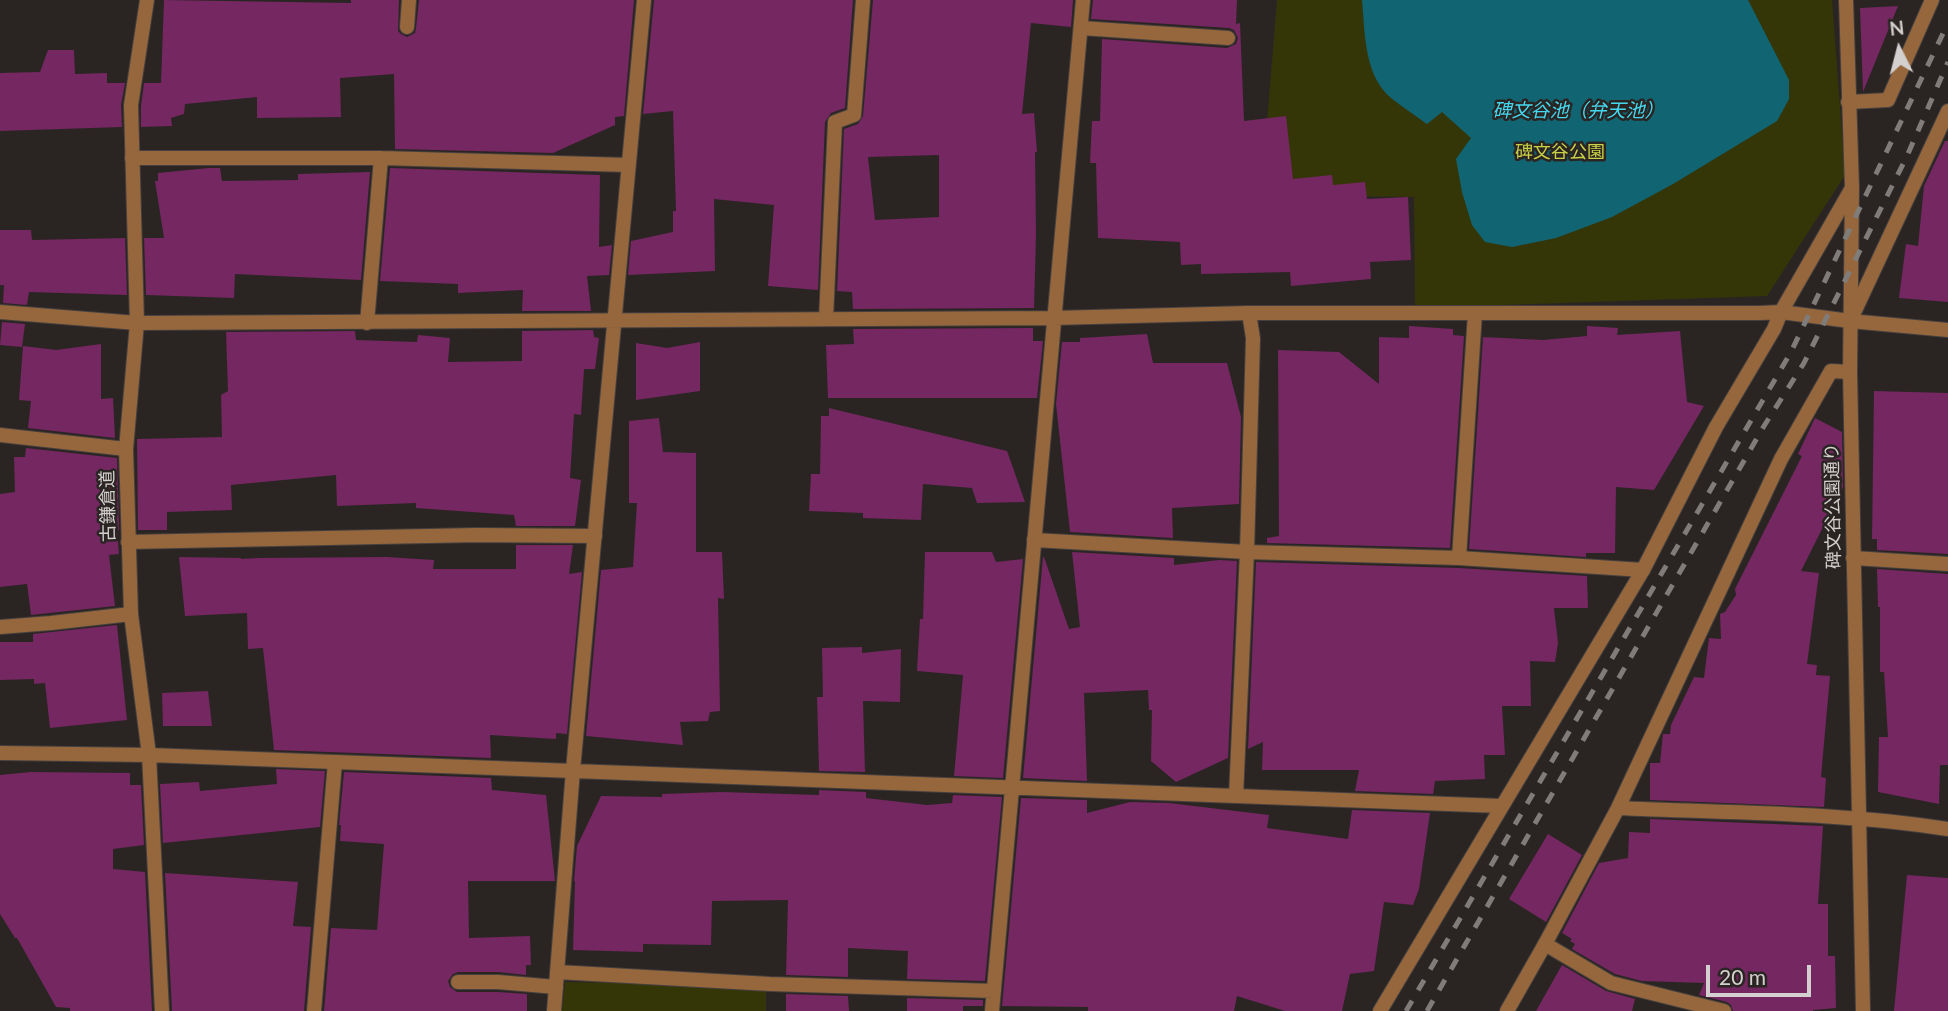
<!DOCTYPE html>
<html>
<head>
<meta charset="utf-8">
<style>
  body { margin:0 }
  #map { position:relative; width:1948px; height:1011px; overflow:hidden; background:#2a2523; font-family:Lato,sans-serif }
  canvas { display:block }
  .north { position:absolute; left:1864px; top:14px; width:70px; height:70px; -webkit-text-stroke:5px #2a2523; paint-order:stroke; rotate:354deg; font-size:19px; font-weight:700; line-height:28px; text-align:center; color:#d4d0cf }
  .north::after { content:''; display:block; margin:auto; width:24px; height:32px; background:#d4d0cf; clip-path:polygon(50% 0,100% 100%,50% 72%,0 100%) }
  .scale { position:absolute; left:1706px; top:965px; width:105px; height:32px; box-sizing:border-box; border:4px solid #d4d0cf; border-top:0; padding-left:9px; font-size:21px; line-height:24px; white-space:nowrap; color:#d4d0cf; -webkit-text-stroke:5px #2a2523; paint-order:stroke }
</style>
</head>
<body>
<div id="map">
<canvas width="1948" height="1011"></canvas>
<div class="north">N</div>
<div class="scale">20 m</div>
</div>
<script>
const ctx = document.querySelector('canvas').getContext('2d');
ctx.lineJoin = 'round';
function paint(path, color) {
  ctx.fillStyle = color;
  ctx.fill(path, 'evenodd');
}
function stroke(path, color, width, dash) {
  ctx.strokeStyle = color;
  ctx.lineWidth = width;
  ctx.lineCap = dash ? 'butt' : 'round';
  ctx.setLineDash(dash || []);
  ctx.stroke(path);
}
function write(font, color, halo, rows, align = 'center') {
  ctx.font = font + ' Lato,"Noto Sans JP",sans-serif';
  ctx.lineWidth = 5;
  ctx.setLineDash([]);
  ctx.textBaseline = 'middle';
  ctx.strokeStyle = halo;
  ctx.fillStyle = color;
  for (const [text, x, y, turn = 0] of rows) {
    ctx.save();
    ctx.translate(x, y);
    ctx.rotate((+turn || 0) * Math.PI / 180);
    ctx.textAlign = isNaN(turn) ? turn : align;
    if (halo) ctx.strokeText(text, 0, 0);
    ctx.fillText(text, 0, 0);
    ctx.restore();
  }
}
const green = new Path2D(`
  M1277,0H1832L1845,175L1767,296L1415,308L1414,197L1261,195Z
  M565,982L766,985V1011H562Z`);
const water = new Path2D(`
  M1362,0H1748L1789,80V99L1777,121L1673,184L1612,217L1556,238L1512,247L1485,242L1472,225L1462,192L1456,159L1471,138L1442,112L1427,124C1415,115 1402,107 1391,98C1364,75 1365,33 1362,0Z`);
const building = new Path2D(`
  M164,0L351,3V0H399L398,31L401,34L407,37L415,33L416,28L419,0H634L624,116L615,117V125L553,153L395,149L394,74L340,78L341,117L257,118V97L185,104L184,114L171,118L172,126L141,127V106L144,83H161Z
  M654,0H853L845,108L831,113L825,122L818,290L768,286L774,205L714,199L715,271L628,275L631,241L673,232V211H676L673,111L643,114Z
  M873,0H1073L1071,27L1031,23L1022,114L1034,113L1037,152H1035L1036,235L1034,308L853,309L852,292L837,291L844,129L858,124L863,116ZM939,155V217L875,220L868,157Z
  M1093,0H1237L1236,24L1240,23L1244,121L1286,116L1293,179L1332,175L1333,185L1365,182L1367,199L1408,197L1411,260L1370,262L1371,279L1291,286L1290,272L1201,274V264L1181,265L1180,242L1098,238L1096,163H1090L1092,121H1100L1102,39L1227,48L1236,44L1238,38L1234,30L1229,28L1091,19Z
  M1898,6L1863,92L1860,8Z
  M48,50H74L75,74L107,73V83H125L121,105L122,127L0,131V73L40,72Z
  M1945,141H1948V302L1899,298L1906,244L1918,246L1924,186Z
  M209,168H220L222,181L298,180V174L370,172L361,280L235,274L234,298L146,295L144,238H164L155,181H158V173Z
  M390,168L600,175L599,247L612,245L609,275L587,276L591,311H522L523,290L458,293V284L380,281Z
  M0,230H31L32,240L125,238L127,295L29,292L27,305L3,303L4,285H0Z
  M2,322L25,324L22,347L0,345Z
  M1409,326L1453,329V335L1464,336L1450,548L1267,543V538L1279,536L1278,350L1339,352L1379,384V337L1409,338Z
  M1587,326L1618,328L1617,335L1680,331L1687,402L1704,406L1654,490L1616,487L1615,553H1586V557L1469,549L1483,337L1543,340L1587,336Z
  M1033,328V341H1043L1037,398H828L826,345L854,344L853,329Z
  M593,330L594,337L599,338L595,369H584L581,415L574,414L570,478L581,480L575,526H516L514,515L416,508V503L337,506L336,475L231,485L232,510L167,512V530H138L137,439L222,437L221,395L228,391L226,332L355,331L356,340L417,342L418,335L450,338L448,362L522,361V331Z
  M1147,334L1153,363H1227L1241,417L1239,504L1172,508L1173,538L1070,532L1056,404L1062,342H1080V338Z
  M700,342V391L636,400V343L667,348Z
  M101,344V399L113,398L115,438L28,428L31,401L19,400L23,346L56,350Z
  M1874,391L1948,393V554L1877,550V539H1872Z
  M829,408L1007,451L1025,502L977,503L972,488L923,484L921,520L863,518V513L809,511L811,474H820L821,416H829Z
  M659,418L663,452L696,453V552H722L724,599L718,598L720,711L710,712L708,721L680,722L683,745L586,736L601,570L633,567L637,503H629V421Z
  M1815,418L1842,432L1843,487L1801,571L1819,573L1807,664L1817,665L1816,675L1830,676L1821,777L1826,778L1824,807L1650,800V763H1660L1663,734H1670L1671,725L1694,677L1704,678L1709,638L1721,639L1720,614L1725,612L1736,595L1735,589L1802,456L1798,454Z
  M26,448L117,458L119,530H117L119,554L109,555L115,606L31,615L27,584L0,587V494L15,492L14,457H25Z
  M516,545H573L569,574L582,572L567,734L556,733V739L490,735L491,758L274,750L263,648L248,649L247,613L185,616L179,557L241,558V559L258,558L387,557L434,560L433,569H516Z
  M925,552H992L996,562L1023,559L1003,778L954,776L963,675L917,671L920,619H923Z
  M1072,552L1174,558V565L1219,560L1237,561L1228,758L1176,782L1151,761L1152,710H1149L1148,690L1084,693L1087,781L1023,778L1043,557H1044L1069,629L1080,627Z
  M1256,562L1459,568L1587,576L1588,608H1554L1558,643L1555,662L1530,661L1531,706H1502L1505,755H1484L1485,779L1435,781L1433,794L1355,791L1359,770H1262L1263,742L1248,749Z
  M1877,569L1948,574V765H1940L1939,804L1878,792L1879,737H1888L1884,672H1880V607H1878Z
  M117,625L127,720L50,728L45,683L34,684V679L0,680V642H33V634Z
  M862,647V653L901,649L900,702L863,701L865,772L819,771L817,697H823L822,648Z
  M208,691L212,726H163L162,693Z
  M276,769L325,771L320,827L163,843L160,784L199,782L200,791L277,784Z
  M31,772L130,773V785H141L144,845L113,849V869L145,872L152,1011H70V1008L56,1007L17,938H15L0,914V775Z
  M344,772L491,778L492,790L546,795L555,881H468L469,938L530,936L531,965H526V975L498,972H458L453,974L448,981L450,987L457,992H498L527,994V1011H324L331,928L377,930L384,844L340,841L341,825H339Z
  M819,790L866,792V798L927,805L952,803L953,795L1002,797L985,981L907,979L908,951L848,948V977L786,975L788,900L712,901L711,945L643,944V952L573,950L575,881H574L577,846L601,796L662,797V794L721,792L819,795Z
  M1021,798L1087,800V813L1130,802L1169,803L1269,815L1267,828L1348,839L1352,810L1430,813L1419,889L1413,905L1384,902L1374,971L1350,974L1342,1011H1285L1237,996L1234,1011H1088V1007L1002,1006Z
  M1650,819L1823,826L1818,904H1828V956H1835L1836,1008L1813,1010V1011H1733L1731,1005L1727,1002L1699,995L1704,983L1642,981L1615,974L1572,949L1575,944L1570,941L1572,939L1562,933L1599,863L1628,858L1629,832L1650,833Z
  M1548,834L1582,855L1546,922L1509,899Z
  M165,873L298,882L293,926L311,927L304,1011H172Z
  M1907,875L1948,878V1011H1894Z
  M1562,965L1606,991L1635,999L1632,1011H1536Z
  M786,994L848,996L849,1011H786Z
  M907,998L983,1000V1006H963V1011H907Z`);
const service = new Path2D(`
  M407,27L409,0
  M1081,28L1228,38
  M132,158H381L628,165
  M826,319L835,122L854,115L863,0
  M367,323L381,158
  M0,435L126,449
  M1034,540L1247,552L1459,558L1643,570
  M128,542L477,535L595,536
  M1459,558L1475,313
  M1853,558L1948,564
  M0,627L51,623L131,614
  M1236,796L1247,552L1253,338L1249,313
  M1545,944L1611,983L1724,1011
  M458,982H498L556,987
  M314,1011L335,762`);
const minor = new Path2D(`
  M147,0L131,105L137,323L126,449L131,614L149,755L162,1011
  M1848,102L1888,100L1932,0
  M0,312L137,323L1053,318L1249,313H1760L1781,312L1850,321L1948,330
  M1851,319L1948,111
  M0,753L149,755L335,762L1501,806
  M1618,808C1728,813 1839,812 1948,829
  M557,972L770,984L994,991
  M554,1011L573,770L644,0
  M992,1011L1083,0
  M1380,1011L1643,570L1716,427L1774,329L1781,312L1852,188
  M1507,1011L1545,944L1618,808L1781,459L1831,371L1850,372`);
const tertiary = new Path2D(`
  M1846,0L1852,188L1850,372L1863,1011`);
const rail = new Path2D(`
  M1406,1011L1791,352L1948,23
  M1427,1011L1764,426L1804,363L1907,156L1948,62`);
const parkNames = [
  ["碑文谷公園",1560,152]
];
const streetNames = [
  ["古鎌倉道",108,506,-91],
  ["碑文谷公園通り",1833,506,-91]
];
const waterNames = [
  ["碑文谷池（弁天池）",1578,111]
];
paint(green, '#343608');
paint(water, '#116573');
paint(building, '#742760');
stroke(service, '#45403f', 16);
stroke(minor, '#45403f', 16);
stroke(tertiary, '#45403f', 16);
stroke(service, '#96673c', 14);
stroke(minor, '#96673c', 14);
stroke(tertiary, '#96673c', 14);
stroke(rail, '#807c7a', 5, [12, 12]);
write('18px', '#cad146', '#2a2523', parkNames);
write('18px', '#d4d0cf', '#2a2523', streetNames);
write('italic 19px', '#42d8f0', '#2a2523', waterNames);
</script>
</body>
</html>
